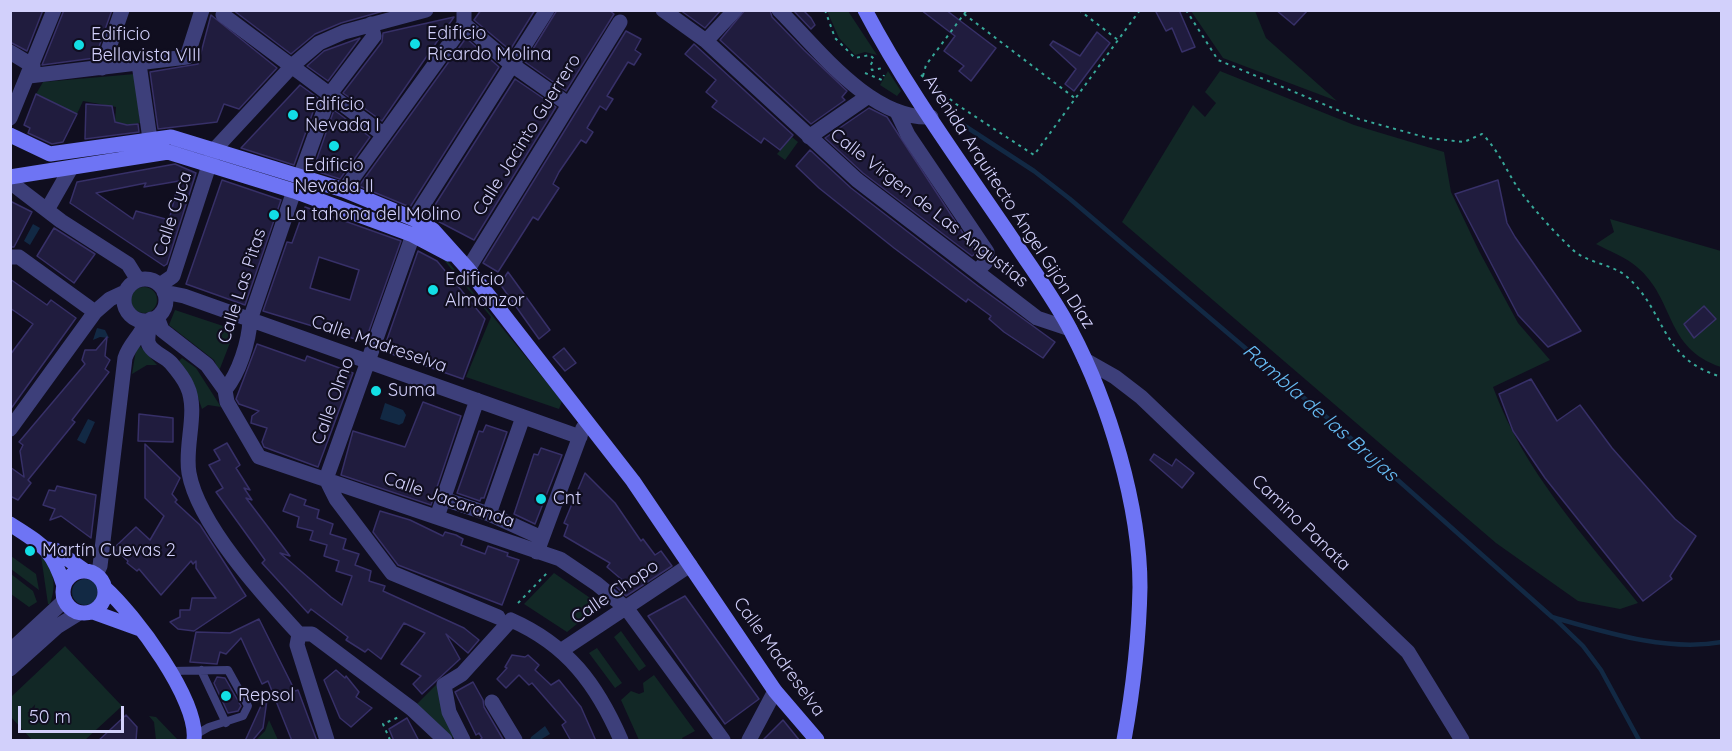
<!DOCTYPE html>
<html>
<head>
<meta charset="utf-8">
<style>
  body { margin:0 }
  #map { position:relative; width:1732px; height:751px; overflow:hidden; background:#100e1f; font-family:Quicksand,sans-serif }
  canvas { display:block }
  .frame { position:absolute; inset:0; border:12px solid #d2d0fb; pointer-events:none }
  .scale { position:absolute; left:18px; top:706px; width:106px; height:27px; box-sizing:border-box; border:3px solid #d2d0fb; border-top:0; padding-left:8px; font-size:18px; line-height:21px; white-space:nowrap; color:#d2d0fb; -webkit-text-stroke:4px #100e1f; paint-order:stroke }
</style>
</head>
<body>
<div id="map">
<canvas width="1732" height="751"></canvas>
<div class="frame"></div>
<div class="scale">50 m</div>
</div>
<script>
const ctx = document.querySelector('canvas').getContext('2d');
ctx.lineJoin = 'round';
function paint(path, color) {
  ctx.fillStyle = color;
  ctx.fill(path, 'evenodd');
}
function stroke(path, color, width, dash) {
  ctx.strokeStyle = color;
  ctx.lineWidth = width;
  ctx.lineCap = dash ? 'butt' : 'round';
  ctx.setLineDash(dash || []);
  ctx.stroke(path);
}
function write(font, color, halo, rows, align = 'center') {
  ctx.font = font + ' Quicksand,sans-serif';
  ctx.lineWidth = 4.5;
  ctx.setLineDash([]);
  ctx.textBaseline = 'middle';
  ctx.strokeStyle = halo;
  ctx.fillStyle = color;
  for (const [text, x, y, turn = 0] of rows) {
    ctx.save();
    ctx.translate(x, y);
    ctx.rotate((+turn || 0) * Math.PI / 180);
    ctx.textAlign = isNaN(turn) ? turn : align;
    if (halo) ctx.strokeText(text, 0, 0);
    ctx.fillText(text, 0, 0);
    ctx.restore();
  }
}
const green = new Path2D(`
  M827,11H848L877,55L865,52L855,55L839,38Z
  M1191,11H1255L1266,38L1337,101L1223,58Z
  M888,71L901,91L897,96L880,85Z
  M1220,71L1354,125L1444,152L1451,192L1479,251L1518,323L1550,360L1493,387C1523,470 1583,535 1638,603L1620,609L1578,601L1496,543L1122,222L1193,105L1205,117L1216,103L1205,92Z
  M135,74L140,123L127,125L115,122L116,107L83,101L77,114L36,94L43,82Z
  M792,137L798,142L785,160L777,154Z
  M1610,219L1721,251V367C1664,348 1676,300 1637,267C1626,257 1609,251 1596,244L1614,232Z
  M441,253L562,401L559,409L466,377L491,317L439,254Z
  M131 300a13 13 0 1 1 26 0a13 13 0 1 1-26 0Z
  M175,310L235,330L219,371L214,360L169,325Z
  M140,346L157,365H147L132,374L136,350Z
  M182,358L196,368L221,407L208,405L202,409L193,383L178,362Z
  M11,556L36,574L39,590L11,569Z
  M41,556C54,572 57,584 50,604H48Z
  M554,573L596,602L598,607L567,632L524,604Z
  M11,574L33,591L37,602L29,607L11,594Z
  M621,631L646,666L639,671L614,637Z
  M65,646L122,706L85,740H32L11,717V697Z
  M597,648L622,683L615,688L589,653Z
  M654,675L695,731L682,738L683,740H639L621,700L631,691L639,694L644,692L643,683Z
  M436,685L438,689L455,740L417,704Z
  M149,716L156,717L178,740H156L154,722Z
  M269,720L278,740H256L265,731Z`);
const water = new Path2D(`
  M33,224L40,228L30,245L24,241Z
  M97,328L105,330L109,338L100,337L93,340Z
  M385,403L403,410L406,415L403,423L399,425L380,419Z
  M88,419L95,422L85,444L77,440Z
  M72 592a13 13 0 1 1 26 0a13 13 0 1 1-26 0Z
  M545,726L550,734L540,740H530L531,737Z`);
const stream = new Path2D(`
  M945,113L1034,171L1070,199L1337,426L1552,617C1605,632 1666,652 1722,642
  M1554,618L1583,646L1601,670L1639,740`);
const building = new Path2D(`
  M10,10H43L27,51L10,42Z
  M64,10H112L95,58L42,65Z
  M233,10H387L341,23L315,34L291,54Z
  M481,10H535L510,50L474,20Z
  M557,10H609L614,14L566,91L525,62Z
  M680,10H721L705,28Z
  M745,10H770L772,17L804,50L847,91L842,97L845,100L811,124L720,40Z
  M793,10H803L811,18L815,25L811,29Z
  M921,10H946L996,48L971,81L959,71L964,66L944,51L955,36Z
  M1155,10H1179L1195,47L1182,52L1172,28L1166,31Z
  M1276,10H1308L1294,25Z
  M211,15L277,68L239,109L224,104L217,122L158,129L150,72L198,64Z
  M454,17L382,121L343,93L382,42L383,33Z
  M626,31L641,39L635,50L641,54L634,65L628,62L607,96L613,99L606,110L600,106L587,128L593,132L586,143L581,140L559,172L553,184L559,188L538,220L533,217L498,272L483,263Z
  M1097,32L1110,43L1074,91L1065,84L1076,69L1050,45L1053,41L1080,56Z
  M360,38L328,81L307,66L324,51Z
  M466,38L499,67L410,207L359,186Z
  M694,44L793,135L780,150L764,138L761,143L712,107L717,101L706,92L716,80L685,54Z
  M515,79L556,107L474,240L428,216Z
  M300,85L318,98L294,165L241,148Z
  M36,94L77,114L63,142L52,144L28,133L30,128L24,125Z
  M86,104L112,106L115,122L127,125L138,124L139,132L85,139Z
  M869,108L887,117L976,253L972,256L863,173L825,138Z
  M334,110L370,137L340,179L313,170Z
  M810,150L851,188L978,286L1055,342L1043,358L1004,332L989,319L991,316L968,299L966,302L894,248L819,188L796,166Z
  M175,164L196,173L167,264L164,266L70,203L77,182ZM179,181L169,220L136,211L133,219L96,193L146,183L144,187Z
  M222,180L281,200L245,305L186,284Z
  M1498,180L1507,223L1515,237L1581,331L1548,347L1518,315L1455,194Z
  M10,201L32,212L14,247H10Z
  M305,207L401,241L365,342L263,311L287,242L292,243ZM319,257L359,270L350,300L310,288Z
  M54,228L95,254L74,283L37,256Z
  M418,251L437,261L485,319L463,379L383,351Z
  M508,272L550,330L539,339L500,284Z
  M10,279L47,305L51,300L76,318L10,410V355L33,324L10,308Z
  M1704,306L1716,319L1694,338L1684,324Z
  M107,337L105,356L110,360L105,369L109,372L72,420L75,422L28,480L31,483L18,500L10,496V467L24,477L20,451L23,445L19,442L85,364L82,360L85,350H96Z
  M257,344L305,361L307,356L353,373L318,467L264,447L262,442L267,428L251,423L252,416L259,411L239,404L236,399Z
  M564,348L576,363L565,371L553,357Z
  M1531,379L1557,421L1580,405L1612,448L1675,519L1696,536L1670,576L1672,579L1643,601L1545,478L1513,431L1499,394Z
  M423,402L461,416L431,505L341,475L353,431L405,447Z
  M139,414L173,418V442L138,441Z
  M486,425L507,432L484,498H481L480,501L457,493L479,431L483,432Z
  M227,443L240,465L236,468L250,490L244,488L252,500L246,498L290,556L280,553L331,597L342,605L352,576L336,571L339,561L324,556L327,545L310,540L313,531L297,527L299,517L283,511L290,494L306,500L304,505L319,510L317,518L333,524L330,534L346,539L343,549L359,554L355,565L371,571L369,581L385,586L383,591L464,628L479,640L473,647L468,653L446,634L460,659L422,694L413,684L421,676L401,664L425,633L404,623L381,659L368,649L365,652L346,640L348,637L311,609L308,613L262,563L265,560L216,492L223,488L209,465L220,460L214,450Z
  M145,444L180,478L172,494L177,500L175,502L200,525L246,596L194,631L178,629L170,622L180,617V610H190L192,598H216L196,568V561L193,564L191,561L161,595L139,569L137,571L127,563L128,561L114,548L136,527L150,540L164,516L145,498Z
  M541,448L562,455L535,524L514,514L534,454L538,455Z
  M1154,454L1172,466L1176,459L1194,473L1182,488L1150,460Z
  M585,473L615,503L641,541L643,539L655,555L661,551L672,566L626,596L613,584L621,579L607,567L610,563L564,536L568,525L564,523Z
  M57,486L96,495L91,538L61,516L50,520L55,509L43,505L49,490L55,491Z
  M380,511L410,520L443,536L445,532L456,535L463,539L461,545L474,550L485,554L488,546L508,553L507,556L519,560L502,605L398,565L373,532Z
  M685,596L759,699L725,724L648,616Z
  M259,619L295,691L298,690L317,741H292L268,681L262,684L241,638L226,654L220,652L217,664L190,662L196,632L230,633Z
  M512,655L525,657L528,655L539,665L535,670L551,685L559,680L581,707L596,741H571L562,725L566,722L532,683L529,685L519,675L506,688L497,679L507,668L505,667Z
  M336,670L345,678L346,676L359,692L356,697L372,708L351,727L340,718L324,680Z
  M217,677L225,678L241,706L238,711L228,713L214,683Z
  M473,682L483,700L484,707L504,741H478L482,738L479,733L476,735L455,692Z
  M264,699L267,700L263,728L252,741H245Z
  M126,715L137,727L136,741H98Z
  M407,718L419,741H394L389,729Z
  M783,720L800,741H762Z`);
const path = new Path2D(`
  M825,10L835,38L855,58L870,55L874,59L870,66L872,70L883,68
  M1079,10L1118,40
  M1186,10L1218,60L1359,119L1428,138L1464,142L1482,134C1499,150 1507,173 1520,191C1535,211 1555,233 1573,250C1587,263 1612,264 1626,276C1667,311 1659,359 1722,377
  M964,14L1076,99
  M865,73L882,80L884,75
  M921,75L956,104L1034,155L1140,10
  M923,76L926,65L967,10
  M518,603L549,571
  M390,740L383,724L399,717`);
const lane = new Path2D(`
  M201,670L226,723
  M170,671L228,670L248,706L243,716L209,727L195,735`);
const street = new Path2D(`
  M663,10L706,41L857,180L1037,318L1070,329
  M779,10C818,49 871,120 931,117
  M223,15L384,135
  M464,24L511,64L568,104
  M706,41L735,10
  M10,52L33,66
  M139,64L150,139
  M102,68L122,10
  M29,76L187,57L202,10
  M897,112L908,135L987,252L986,262L977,271
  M10,118L54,10
  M809,137L867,97
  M300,177L330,94L374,36L371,24
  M10,179L14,185L61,221L128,264L138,280
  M344,190L464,24V10
  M47,210L71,168
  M414,219L547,10
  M10,257H19L95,312
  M468,269L620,22
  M124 300a21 21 0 1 1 42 0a21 21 0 1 1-42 0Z
  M160,285L173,276L214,150L293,65L319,43L344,32L426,10
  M164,292L184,296L580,437
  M157,317L162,330L207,365L225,390L227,402L259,457L560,559L597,584L627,609L723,740
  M151,319C150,326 147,336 148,342C150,352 165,356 171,363C177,370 184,379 187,386C199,411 184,446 189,473C198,524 263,595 299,634
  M1085,360L1115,377L1141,397L1408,652L1462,740
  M225,390C239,373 249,342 250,320L294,191
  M10,429L95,312L110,299L125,292
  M326,479L413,235
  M326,479L336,499L392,573L498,617
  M444,499L489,514L542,538
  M489,514L523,417
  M437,517L477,400
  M537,552L583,428
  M96,575L100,566L125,358C130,343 142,335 146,321
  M299,634H312L412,709L445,740
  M299,634L297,645L327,740
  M562,650L690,565
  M10,651L65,600
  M10,669L58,626L79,613
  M492,702L515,740
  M463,740L449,712L444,685L462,674L511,620C568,645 597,685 621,740
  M749,740L775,691`);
const secondary = new Path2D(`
  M865,10C908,92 964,167 1015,243C1034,272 1055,300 1071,331C1109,403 1140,506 1140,587C1139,639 1133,690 1124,740
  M10,135L50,154L171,137L344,190L414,219L433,230L468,269L633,481L775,691L817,740
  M10,177L168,152L294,191L413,235L449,254
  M10,524C42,545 52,548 64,586
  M47,549L55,550L85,571
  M63 592a21 21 0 1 1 42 0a21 21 0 1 1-42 0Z
  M105,588C134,614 199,700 194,740
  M93,612L140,629`);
const markers = [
  [415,44,6,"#12dee5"],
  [79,45,6,"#12dee5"],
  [293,115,6,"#12dee5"],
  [334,146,6,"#12dee5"],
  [274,215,6,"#12dee5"],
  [433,290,6,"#12dee5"],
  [376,391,6,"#12dee5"],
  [541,499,6,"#12dee5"],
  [30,551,6,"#12dee5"],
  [226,696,6,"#12dee5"]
];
const poiNames = [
  ["Edificio",427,34],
  ["Ricardo Molina",427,55],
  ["Edificio",91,35],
  ["Bellavista VIII",91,56],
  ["Edificio",305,105],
  ["Nevada I",305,126],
  ["Edificio",334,166,"center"],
  ["Nevada II",334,187,"center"],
  ["La tahona del Molino",286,215],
  ["Edificio",445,280],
  ["Almanzor",445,301],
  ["Suma",388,391],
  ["Cnt",553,499],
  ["Martín Cuevas 2",42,551],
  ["Repsol",238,696]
];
const streetNames = [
  ["Calle Jacinto Guerrero",527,135,-58],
  ["Avenida Arquitecto Ángel Gijón Díaz",1009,202,57],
  ["Calle Virgen de Las Angustias",929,208,38],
  ["Calle Cyca",173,214,-72],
  ["Calle Las Pitas",242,286,-72],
  ["Calle Madreselva",379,344,19],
  ["Calle Olmo",333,401,-70],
  ["Calle Jacaranda",449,500,19],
  ["Camino Panata",1301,523,44],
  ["Calle Chopo",615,592,-34],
  ["Calle Madreselva",779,657,54]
];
const waterNames = [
  ["Rambla de las Brujas",1320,413,41]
];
paint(green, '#122826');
paint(water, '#122944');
stroke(stream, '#122944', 4.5);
paint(building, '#201c3e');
stroke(building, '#373068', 1.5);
stroke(path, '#37a899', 2, [3, 4.5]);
stroke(lane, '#3d3f7a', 8);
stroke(street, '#3d3f7a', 15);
stroke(secondary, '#6e74f4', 15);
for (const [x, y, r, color] of markers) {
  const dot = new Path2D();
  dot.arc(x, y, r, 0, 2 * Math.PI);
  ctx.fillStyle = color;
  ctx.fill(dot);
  stroke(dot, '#100e1f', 2);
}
write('18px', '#d2d0fb', '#100e1f', poiNames, 'left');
write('18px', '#d2d0fb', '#100e1f', streetNames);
write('italic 20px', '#66bbf3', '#100e1f', waterNames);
</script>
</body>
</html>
